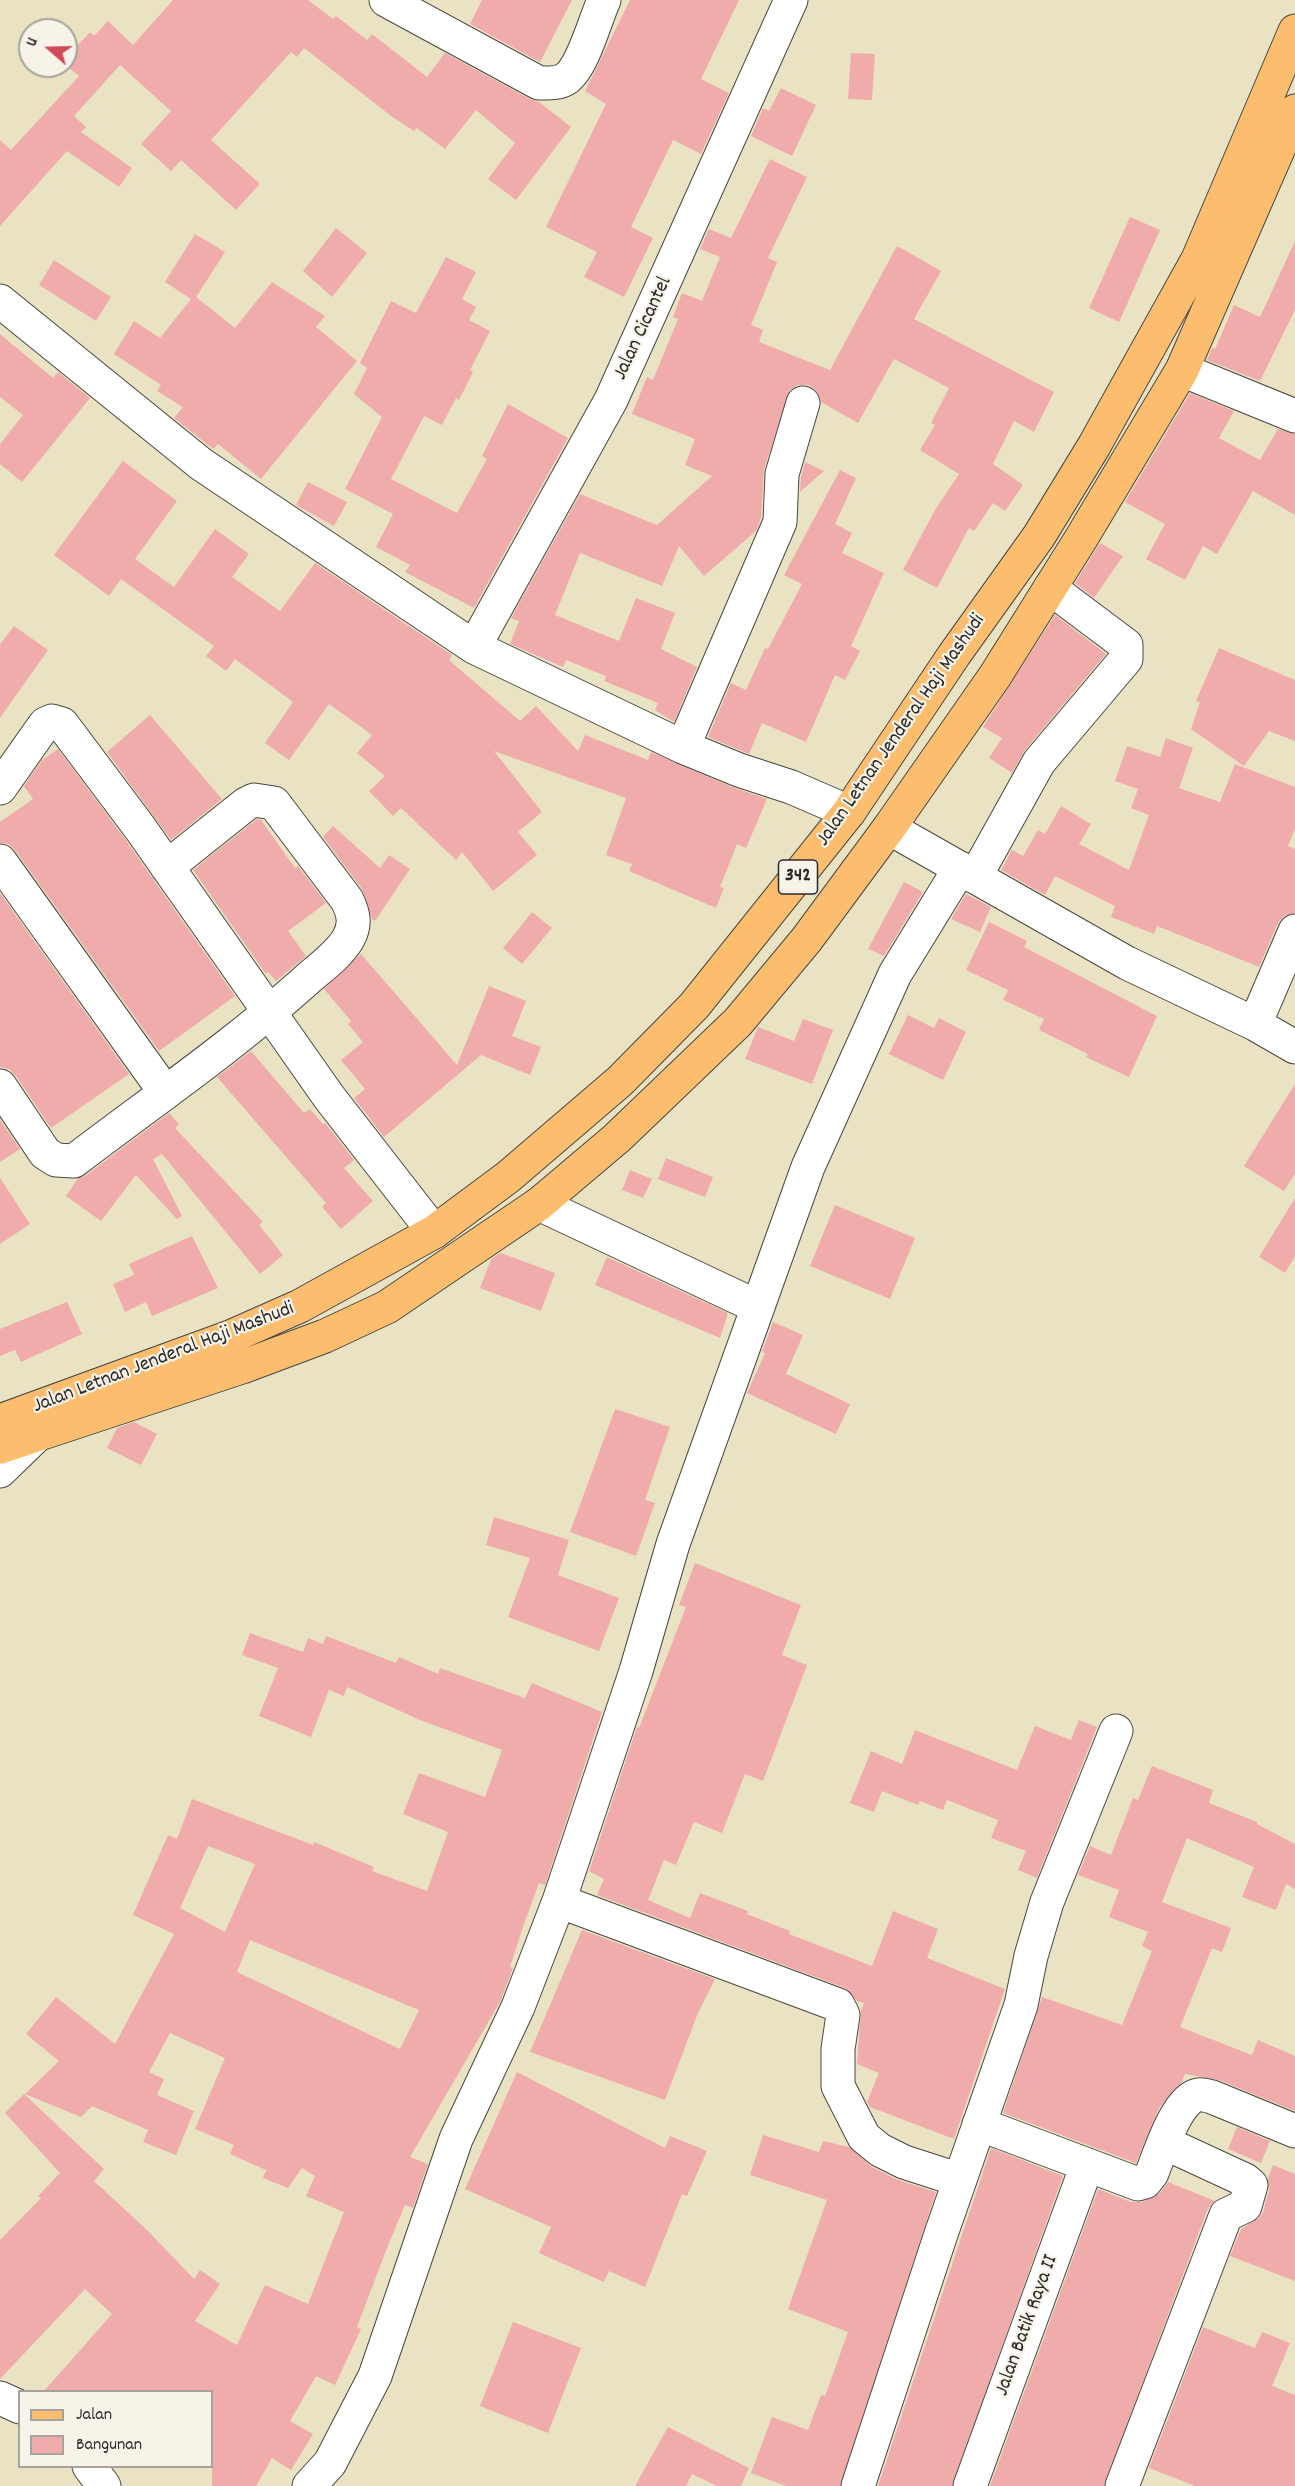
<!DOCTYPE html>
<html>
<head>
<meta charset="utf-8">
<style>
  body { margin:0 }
  #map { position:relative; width:1295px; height:2486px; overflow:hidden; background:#e9e3c3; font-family:Dekko,sans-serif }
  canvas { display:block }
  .legend { position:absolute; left:18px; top:2390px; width:195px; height:78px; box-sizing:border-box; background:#f7f3e8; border:2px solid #a5a39c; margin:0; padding:8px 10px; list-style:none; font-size:18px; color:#2b2b2b }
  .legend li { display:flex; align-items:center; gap:12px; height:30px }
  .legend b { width:30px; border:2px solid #a5a39c }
  .north { position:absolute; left:18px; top:18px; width:60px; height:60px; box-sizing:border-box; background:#f7f3e8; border:2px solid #a5a39c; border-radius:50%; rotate:290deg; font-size:16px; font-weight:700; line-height:24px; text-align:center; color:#2b2b2b }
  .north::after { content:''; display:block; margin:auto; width:21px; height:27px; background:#d1495b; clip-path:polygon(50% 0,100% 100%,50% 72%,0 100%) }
</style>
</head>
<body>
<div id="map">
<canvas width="1295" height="2486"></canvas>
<ul class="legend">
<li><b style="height:8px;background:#fcbd6f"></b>Jalan</li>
<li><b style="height:16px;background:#f0acaa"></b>Bangunan</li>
</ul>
<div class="north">U</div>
</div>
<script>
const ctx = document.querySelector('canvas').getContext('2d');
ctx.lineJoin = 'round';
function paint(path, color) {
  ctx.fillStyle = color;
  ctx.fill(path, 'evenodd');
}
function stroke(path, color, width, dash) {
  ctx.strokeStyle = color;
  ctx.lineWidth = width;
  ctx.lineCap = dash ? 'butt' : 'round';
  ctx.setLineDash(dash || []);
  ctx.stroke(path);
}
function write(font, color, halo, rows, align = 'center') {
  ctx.font = font + ' Dekko,sans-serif';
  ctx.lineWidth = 4.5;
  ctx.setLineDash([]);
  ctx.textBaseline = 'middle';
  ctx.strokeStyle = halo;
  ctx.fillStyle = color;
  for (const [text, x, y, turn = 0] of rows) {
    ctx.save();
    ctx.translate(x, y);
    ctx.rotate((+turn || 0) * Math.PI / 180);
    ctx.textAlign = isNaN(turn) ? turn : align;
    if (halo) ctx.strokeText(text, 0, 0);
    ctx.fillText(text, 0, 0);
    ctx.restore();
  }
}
const building = new Path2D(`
  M173,0H308L333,19L336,16L367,40L372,34L427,77L445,53L530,99L539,102L571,127L516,200L488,179L515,143L476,110L445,149L417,128L414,131L391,116L304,48L297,57L291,52L211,140L260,184L236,210L181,160L171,171L141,144L171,111L120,65L74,116L86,127L81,132L132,168L119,187L67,151L0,226V140L11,150L79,76L66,65V58L90,32L94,36L108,21L133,45Z
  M482,0H572L540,62L470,24Z
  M630,0H739L701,79L729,93L701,154L673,140L631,227L653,238L624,297L584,277L597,252L546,227L606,104L585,91Z
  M851,53L875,54L872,100L848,99Z
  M781,88L816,105L792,156L751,136L763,108L769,111Z
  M770,159L807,177L768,258L777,262L751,325L763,330L759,342L830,370L897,246L941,271L914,319L1054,392L1034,432L1014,421L993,464L1023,485L1005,511L993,503L974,531L969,528L937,588L903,570L935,510L959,474L920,450L935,425L931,423L949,388L894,359L858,423L821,402L817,391L809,385H798L790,390L764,469L761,518L756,531L704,576L679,546L662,586L580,553L555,615L619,641L636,598L675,613L661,649L697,667L674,722L655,710L658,703L604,681L606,676L566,660L563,667L510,644L519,621L511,618L580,494L657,525L712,476L685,465L695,439L632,414L647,377L653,380L678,319L673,317L682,293L702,301L720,257L700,249L709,229L731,238Z
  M1130,217L1160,230L1119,322L1089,308Z
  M336,228L367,253L332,297L303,271Z
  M195,234L225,252L196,297L235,328L272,282L325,316L316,327L357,361L261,479L218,444L213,449L174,418L183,407L157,391L161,385L114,354L134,321L160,338L191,299L165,282Z
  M1295,241V310L1260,381L1207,360L1212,348L1215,349L1234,305L1260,317Z
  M446,257L476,272L462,299L476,307L469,320L490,331L470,370L473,372L459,400L456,398L442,425L424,416L391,479L457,513L487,459L482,456L508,404L568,438L474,608L405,572L410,565L376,547L393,514L345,489L382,417L354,394L367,368L360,363L391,301L416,313Z
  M54,260L111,297L96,321L39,285Z
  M0,334L53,378L58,372L90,398L22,482L0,464V444L23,415L0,397Z
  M1190,393L1234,411L1219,438L1260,460L1278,429L1295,434V515L1253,491L1217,554L1203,546L1185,580L1146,559L1165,524L1125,502Z
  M123,461L177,501L135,559L174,587L215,529L249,554L232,577L280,611L315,563L452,655L449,660L520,721L536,706L578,751L585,735L648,760L651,752L732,787L767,799L746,848L737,844L720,887L724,888L716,908L629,871L632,864L606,855L626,798L494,751L542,812L518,832L537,855L493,891L462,852L456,860L401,808L393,816L369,791L385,776L357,753L372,735L329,704L289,760L265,743L293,702L235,659L226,671L206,656L214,646L121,579L109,596L54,555Z
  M805,462L824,471L800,492L801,477Z
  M840,470L856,478L835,524L852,533L842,553L884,573L851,646L860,651L845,680L835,675L806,742L762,723L749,754L708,737L731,683L746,690L765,648L768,649L802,584L784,575Z
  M308,482L347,502L334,526L296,505Z
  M1100,543L1123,556L1094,598L1075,583Z
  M1055,615L1106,654L1025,750L1012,773L989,758L1002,738L983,727Z
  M14,626L48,650L0,718V644Z
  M1219,648L1295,680V741L1269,731L1244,766L1191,729L1200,702L1196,701Z
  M150,715L222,799L171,840L107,752Z
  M1166,738L1193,748L1179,788L1220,802L1235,764L1295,787V829L1288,846L1295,849V913L1284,916L1278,923L1259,967L1157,926L1154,934L1111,917L1115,906L1055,876L1045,895L1001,870L1012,850L1023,856L1038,830L1045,834L1061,806L1091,824L1079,844L1129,870L1149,815L1131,808L1138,789L1115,781L1127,746L1160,757Z
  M58,749L125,839L235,996L159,1051L15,850L8,844L0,843V822L33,799L24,786L42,760Z
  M257,819L261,820L295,868L298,866L326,903L288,931L306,956L276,981L268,972L266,974L193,870Z
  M333,826L380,868L389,855L410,869L375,921L372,919L362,889L323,837Z
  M904,882L923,892L884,956L868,949Z
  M0,893L129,1074L51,1128L16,1076L9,1069L0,1067Z
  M966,894L991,907L980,932L951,919Z
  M532,912L552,928L522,964L503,948Z
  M989,922L1027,941L1024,947L1157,1016L1129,1077L1086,1057L1088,1054L1039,1030L1044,1019L1003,1000L1008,990L966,970Z
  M361,954L457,1065L489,986L526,1001L512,1036L541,1047L530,1075L481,1055L384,1137L354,1098L365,1089L341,1060L363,1042L348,1024L351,1021L324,989Z
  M908,1015L934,1028L939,1018L966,1032L943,1080L889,1054Z
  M803,1019L833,1030L812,1084L745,1059L758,1027L794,1041Z
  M251,1051L304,1113L310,1109L323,1124L325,1123L354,1160L344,1168L373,1201L341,1229L322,1207L326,1203L217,1077Z
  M1295,1084V1174L1284,1191L1244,1166Z
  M169,1113L179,1124L175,1128L263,1222L259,1225L283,1255L260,1274L162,1154L153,1159L182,1216L177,1219L136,1175L101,1221L66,1196L78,1178L85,1176Z
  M0,1120L20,1149L0,1162Z
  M666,1158L713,1177L705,1197L658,1179Z
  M630,1170L652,1179L643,1198L622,1190Z
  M0,1178L30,1224L0,1244Z
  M1295,1198V1256L1285,1273L1259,1257Z
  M835,1205L915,1238L890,1299L810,1266Z
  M192,1236L218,1288L152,1316L146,1302L125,1312L113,1284L134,1275L129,1264Z
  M501,1253L555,1273L541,1311L480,1288L491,1259Z
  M607,1257L728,1313L720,1338L595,1285Z
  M67,1302L82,1334L21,1362L15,1350L0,1356V1329Z
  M773,1322L803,1335L786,1374L850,1404L836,1434L747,1393L765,1353L762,1352Z
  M615,1409L670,1427L645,1500L655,1503L636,1556L570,1532Z
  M134,1422L157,1434L141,1465L107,1448L117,1428Z
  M494,1517L569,1540L558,1575L619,1598L599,1651L508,1617L530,1558L486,1545Z
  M695,1563L801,1605L782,1655L807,1665L763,1781L745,1774L722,1833L694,1822L676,1865L664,1860L648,1900L690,1918L700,1893L748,1911L747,1914L790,1931L789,1934L872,1966L893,1911L938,1929L927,1958L1005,1989L954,2139L870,2107L867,2102L879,2073L857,2064L861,2011L864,2003L857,2001L845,1988L597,1895L604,1879L589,1871L637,1727L639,1728L686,1607L679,1605Z
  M250,1633L303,1652L308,1638L323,1644L326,1636L396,1663L399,1657L438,1674L440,1668L525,1698L532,1683L602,1712L545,1885L539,1883L524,1924L510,1967L513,1968L501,2000L410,2157L428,2164L413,2208L405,2205L387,2248L357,2327L361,2329L335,2385L316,2376L290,2421L313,2434L291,2470L272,2458L256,2486H212V2391H44L112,2314L85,2289L0,2379V2240L41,2198L38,2196L60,2173L5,2113L24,2094L104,2169L94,2181L146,2229L194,2279L200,2270L220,2284L195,2321L237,2345L265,2285L308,2304L344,2212L306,2196L315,2176L302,2168L288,2188L263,2178L266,2170L230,2154L234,2145L195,2129L225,2058L170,2033L149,2072L164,2079L157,2095L194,2111L176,2155L143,2142L148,2130L92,2106L81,2117L25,2094L59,2061L26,2034L56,1997L115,2044L174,1934L133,1915L168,1835L177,1839L192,1799L313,1845L314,1842L374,1867L372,1871L427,1891L448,1832L403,1814L419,1773L485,1797L502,1750L420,1720L347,1687L344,1696L329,1690L311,1737L259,1716L278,1668L242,1655ZM208,1846L255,1864L225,1932L180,1908ZM250,1940L419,2010L400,2049L237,1972Z
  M1079,1720L1097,1727L1037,1878L1018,1870L1026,1851L991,1838L998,1820L947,1800L943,1810L920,1801L918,1805L882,1791L874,1812L850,1803L871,1751L902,1764L915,1730L1017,1770L1035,1726L1071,1740Z
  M1152,1766L1213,1790L1209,1803L1257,1822V1824L1295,1844V1889L1286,1884L1276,1910L1242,1897L1254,1867L1187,1838L1162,1902L1231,1928L1222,1952L1212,1948L1180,2027L1252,2055L1258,2040L1295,2056V2111L1219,2080L1185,2074L1182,2082L1159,2108L1136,2163L1003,2113L1042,1997L1122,2025L1152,1951L1142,1946L1148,1932L1109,1917L1119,1890L1078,1875L1090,1846L1111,1855L1133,1798L1138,1800Z
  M582,1930L715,1979L698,2013L665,2100L530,2052Z
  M517,2072L665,2148L670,2136L707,2151L687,2196L682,2194L645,2287L609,2271L604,2282L539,2253L551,2227L465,2189Z
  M1237,2127L1270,2141L1261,2163L1228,2149Z
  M763,2135L819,2152L823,2141L849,2147L872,2167L898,2180L936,2192L840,2486H786L751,2473L772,2417L808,2430L821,2395L825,2396L848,2332L788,2309L827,2200L750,2175Z
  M991,2148L1063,2176L952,2486H878Z
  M1273,2165L1295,2174V2281L1230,2256L1241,2229L1259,2218L1263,2212L1269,2190L1268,2178Z
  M1168,2182L1215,2201L1208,2208L1104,2486H990L1098,2189L1131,2202H1142L1159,2194Z
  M513,2322L581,2348L548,2433L480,2406Z
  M1203,2327L1255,2348L1262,2332L1290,2343L1272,2386L1295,2395V2486H1195L1149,2468Z
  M668,2427L749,2468L741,2486H717L692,2474L686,2486H635Z`);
const minor = new Path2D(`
  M386,0L539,83C548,83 559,84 567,78C583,66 595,20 604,0
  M0,301L201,464L474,647L683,747L739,770L791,787L849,812
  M1182,370L1295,416
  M474,647L611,400L791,0
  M683,747L780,522L782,474L803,403
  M0,788L45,724L52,721L62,724L140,828L329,1097L434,1232
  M889,828L1127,963L1255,1024L1295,1047
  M0,861L165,1092
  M975,877L1039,762L1126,659V645L1050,588
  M1255,1024L1295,931
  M0,1086L45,1153L56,1160L74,1161C150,1103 230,1048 302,984C317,970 338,956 348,939C356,925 354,914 347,900L274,803L254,800L246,804L167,867
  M539,1204L758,1307
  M0,1471L36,1436
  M559,1901L838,2005L843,2015L838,2049V2086L864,2137L880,2150L904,2162L960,2180
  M979,2124L1138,2184L1145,2182L1152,2173C1159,2155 1177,2098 1198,2095C1202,2094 1208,2096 1212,2097L1295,2131
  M0,2398L20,2407
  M89,2466L104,2486
  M309,2486L330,2463L375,2376L456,2139L518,2007L559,1901L636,1671L673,1544L808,1167L895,974L960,868
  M858,2486L941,2234L1021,2005L1031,1956L1047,1902L1116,1731
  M970,2486L1087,2165
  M1122,2486L1226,2215L1245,2206L1251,2185L1245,2180L1165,2143`);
const major = new Path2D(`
  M0,1421L230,1337L300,1306L434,1232L508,1177L620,1081L694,1006L849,812L954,655L1039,536L1094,446L1198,259L1295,31
  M0,1447L242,1367L325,1336L387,1307L539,1204L617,1138L738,1022L807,939L889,828L995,676L1082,537L1182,370L1295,111`);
const shields = [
  [798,877,39]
];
const shieldNames = [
  ["342",798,877]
];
const streetNames = [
  ["Jalan Cicantel",644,329,-65],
  ["Jalan Letnan Jenderal Haji Mashudi",902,731,-55],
  ["Jalan Letnan Jenderal Haji Mashudi",164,1359,-21],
  ["Jalan Batik Raya II",1028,2326,-70]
];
paint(building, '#f0acaa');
stroke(minor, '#484742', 35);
stroke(major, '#484742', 35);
stroke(minor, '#fff', 33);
stroke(major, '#fcbd6f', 33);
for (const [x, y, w] of shields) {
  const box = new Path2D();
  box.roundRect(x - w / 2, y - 17, w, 34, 4.5);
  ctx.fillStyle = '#f7f3e8';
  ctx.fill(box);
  stroke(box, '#2b2b2b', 1.5);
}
write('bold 20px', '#2b2b2b', null, shieldNames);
write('21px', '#2b2b2b', '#f7f3e8', streetNames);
</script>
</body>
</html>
